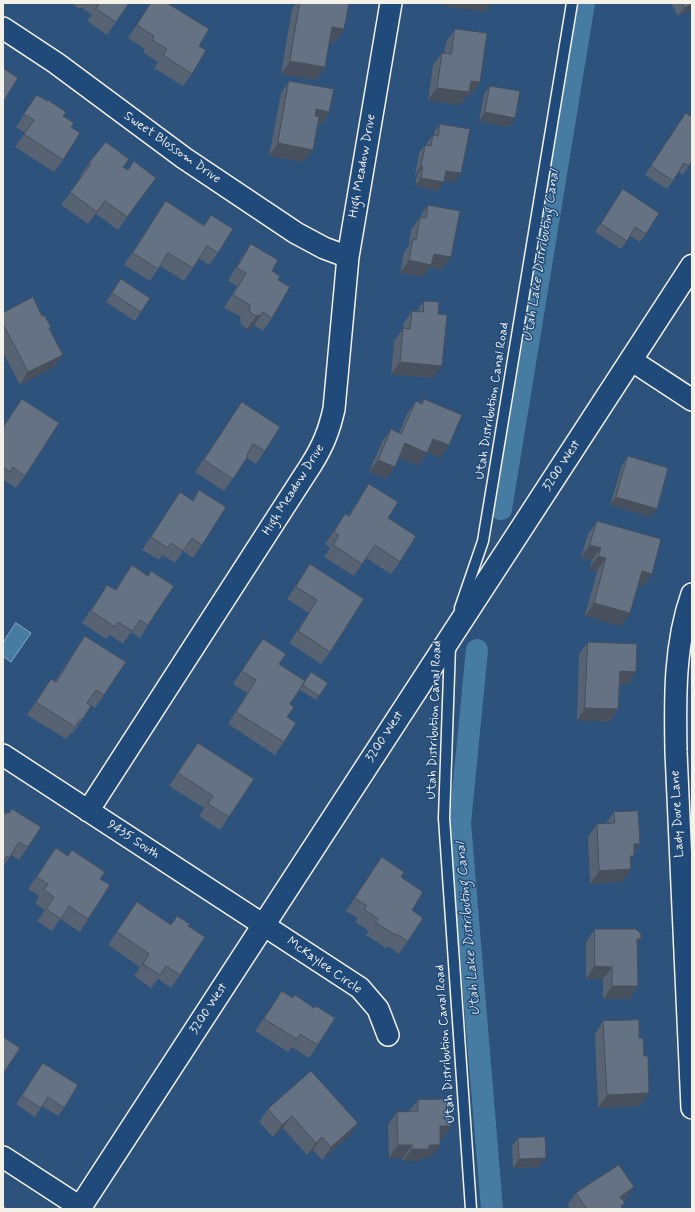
<!DOCTYPE html>
<html>
<head>
<meta charset="utf-8">
<style>
  body { margin:0 }
  #map { position:relative; width:695px; height:1212px; overflow:hidden; background:#2d527c; font-family:Mynerve,sans-serif }
  canvas { display:block }
  .frame { position:absolute; inset:0; border:4px solid #f4f1e8; pointer-events:none }
</style>
</head>
<body>
<div id="map">
<canvas width="695" height="1212"></canvas>
<div class="frame"></div>
</div>
<script>
const ctx = document.querySelector('canvas').getContext('2d');
ctx.lineJoin = 'round';
function paint(path, color) {
  ctx.fillStyle = color;
  ctx.fill(path, 'evenodd');
}
function stroke(path, color, width, dash) {
  ctx.strokeStyle = color;
  ctx.lineWidth = width;
  ctx.lineCap = dash ? 'butt' : 'round';
  ctx.setLineDash(dash || []);
  ctx.stroke(path);
}
function write(font, color, halo, rows, align = 'center') {
  ctx.font = font + ' Mynerve,sans-serif';
  ctx.lineWidth = 3;
  ctx.setLineDash([]);
  ctx.textBaseline = 'middle';
  ctx.strokeStyle = halo;
  ctx.fillStyle = color;
  for (const [text, x, y, turn = 0] of rows) {
    ctx.save();
    ctx.translate(x, y);
    ctx.rotate((+turn || 0) * Math.PI / 180);
    ctx.textAlign = isNaN(turn) ? turn : align;
    if (halo) ctx.strokeText(text, 0, 0);
    ctx.fillText(text, 0, 0);
    ctx.restore();
  }
}
const water = new Path2D(`
  M16,623L31,633L11,662L3,656V643Z`);
const canal = new Path2D(`
  M501,509L584,3
  M477,650L460,823L492,1209`);
const service = new Path2D(`
  M460,608L483,541L572,3
  M450,646L444,818L471,1209`);
const minor = new Path2D(`
  M3,28L56,63L184,158L296,233L324,248L348,257
  M631,360L692,400
  M692,594C674,645 675,699 676,752L692,1108
  M3,755L360,988L378,1009L388,1035
  M88,811L311,465C323,446 329,431 334,409L348,257L391,3
  M3,1157L80,1207`);
const tertiary = new Path2D(`
  M79,1209C283,895 488,580 692,266`);
const wall = new Path2D(`
  M71,3H129L107,35L87,21L92,15L81,7L80,9Z
  M151,3H167L199,46L192,74L183,86L154,68L158,62L143,52L145,49L128,38Z
  M296,3H349L344,29L335,42L329,41L325,67L316,80L281,74L292,9Z
  M671,3H692L678,16Z
  M455,29L480,82L471,95H467L460,105L428,100L433,65L442,53H444L446,42Z
  M289,81L329,112L321,125L317,124L304,162L269,156L281,93Z
  M490,86L509,127L479,121L484,94Z
  M37,95L63,116L71,127L63,160L54,172L15,147L25,133L16,127Z
  M686,113L692,161L683,175L679,172L667,189L645,175Z
  M440,124L455,182L444,180L438,191L415,186L417,175H415L419,153L425,145H427V143L433,135H434V132Z
  M89,163L124,167L128,170L156,178L118,230L96,214L88,224L61,205L82,177L80,176Z
  M623,189L646,234L640,242L630,236L621,249L595,232Z
  M166,201L204,225L211,215L218,253L209,265L199,259L184,281L160,266L150,281L124,265L157,214Z
  M428,205L442,270L430,267L423,277L400,273L404,252L409,245L411,230Z
  M251,244L272,271L278,280L272,318L263,331L254,325L252,328L247,329L241,325L240,319L241,317L224,308L237,286L228,281L242,257Z
  M121,279L141,312L135,321L106,302Z
  M424,301L433,378L391,374L394,341L403,329V324L412,311H417Z
  M3,313L42,316L63,355L54,367L20,385L3,353Z
  M22,399L25,476L16,488L4,480L3,481V427Z
  M424,399L440,458L427,452L418,466L399,457L395,467L386,479L369,472L382,442L391,429L399,433L407,414L416,401L421,403Z
  M242,402L265,451L256,464L247,458L224,491L195,472Z
  M628,456L651,517L610,505L622,465Z
  M369,484L388,518L400,562L391,574L366,558L354,576L324,557L330,548L325,544L345,514L348,516Z
  M199,490L202,545L193,558L183,551L175,563L162,555L159,560L142,550L180,492L193,500Z
  M597,521L643,586L638,585L630,613L621,626L585,616L597,571L589,569L592,560L581,557L588,534Z
  M310,564L330,652L321,664L289,643L309,613L287,599Z
  M132,565L148,625L140,638L131,632L123,644L110,635L106,639L82,623L107,585L115,590Z
  M85,636L104,695L95,708L87,703L82,720L73,733L72,732L66,739L27,715L51,679L55,681Z
  M263,639L279,664L305,681L328,683L316,700L300,690L290,704L287,717L284,742L275,755L228,724L247,693L233,684Z
  M588,642L636,672L627,685L620,684L618,709L610,722L577,720L579,654Z
  M198,743L229,817L220,830L199,816L204,808L169,786Z
  M3,812L28,847L19,860L11,855L3,867Z
  M614,812L640,844L634,853L622,882L590,884L588,836L597,824L606,823Z
  M56,848L100,879L88,919L80,932L60,919L52,931L37,921L45,910L35,903L39,896L28,889Z
  M382,857L401,877L412,910L408,941L399,954L388,946L386,948L366,935L369,931L355,922L358,918L346,911Z
  M137,902L171,925L177,916L188,926L180,975L171,988L158,979L151,988L134,976L140,967L108,945Z
  M595,929L637,945L638,986L629,999H603V979H586V942Z
  M282,991L318,1045L309,1058L292,1047L288,1052L255,1031Z
  M603,1021L639,1038L644,1056L649,1093L640,1106L598,1108L595,1034Z
  M43,1063L64,1108L58,1116L42,1106L35,1117L16,1104Z
  M418,1100L451,1126L442,1139H440L432,1157H423L420,1161H403V1158H389L388,1124L397,1112L409,1111Z
  M268,1109L358,1123L349,1136L322,1160L313,1150L307,1155L283,1128L273,1137L259,1122Z
  M518,1138L539,1167L513,1168L512,1146Z
  M576,1193L625,1200L623,1201L622,1207L623,1209H570L567,1205Z`);
const shadedWall = new Path2D(`
  M446,3H492L486,12L444,6Z
  M692,4V9L678,16L685,7Z
  M332,27L344,29L335,42L323,40Z
  M290,61L325,67L316,80L281,74Z
  M471,81L480,82L471,95H467L460,105L428,100L437,88Z
  M316,109L329,112L321,125L307,122Z
  M485,112L515,118L509,127L479,121Z
  M278,143L313,150L304,162L269,156Z
  M421,166L423,167L417,175H415Z
  M446,171L461,173L455,182L440,180Z
  M156,178L147,191L118,230L127,217Z
  M421,178L444,182L438,191L415,186Z
  M105,201L96,214L88,224L97,212Z
  M434,254L451,257L442,270L430,267L423,277L400,273L409,260Z
  M261,315L252,328L247,329L256,316Z
  M63,355L54,367L20,385L28,372Z
  M400,362L442,366L433,378L391,374Z
  M433,439L449,445L440,458L425,451Z
  M405,443L427,453L418,466L396,456Z
  M378,460L395,467L386,479L369,472Z
  M616,497L657,509L651,517L610,505Z
  M590,545L601,548L592,560L581,557Z
  M598,556L606,558L597,571L589,569Z
  M642,571L652,574L643,586L633,583Z
  M594,603L630,613L621,626L585,616Z
  M620,671L636,672L627,685L611,684Z
  M585,708L618,709L610,722L577,720Z
  M634,844H640L631,856H634L625,869Z
  M631,869L622,882L590,884L599,871Z
  M637,939H641L632,952Z
  M595,966L612,967L603,979H586Z
  M612,986H638L629,999H603Z
  M649,1093L640,1106L598,1108L607,1095Z
  M292,1116L283,1128L273,1137L282,1125Z
  M358,1123L349,1136L322,1160L331,1147Z
  M440,1126H451L442,1139H431Z
  M322,1137L313,1150L307,1155L316,1143Z
  M398,1145H412L403,1158H389Z
  M429,1145H440L432,1157H423L420,1161H403L412,1149Z
  M546,1158L539,1167L513,1168L519,1159Z
  M634,1187L625,1200L611,1209L620,1197Z`);
const building = new Path2D(`
  M100,3H129L116,22L96,9Z
  M151,3H167L209,29L199,46L206,50L192,74L163,55L167,49L152,40L154,36L137,25Z
  M300,3H349L344,29L332,27L325,67L290,61Z
  M682,3H692V4L685,7Z
  M455,29L487,33L480,82L471,81L469,92L437,88L442,53L451,54Z
  M3,68L18,78L3,102Z
  M289,81L334,89L329,112L316,109L315,116L319,117L313,150L278,143Z
  M490,86L520,91L515,118L485,112Z
  M37,95L47,101L48,100L66,112L63,116L74,123L71,127L80,133L63,160L24,134L34,120L24,114Z
  M686,113L692,117V161L689,166L684,163L673,181L651,166Z
  M440,124L470,129L461,173L446,171L444,182L421,178L423,167L421,166L425,145L431,146L433,135L438,136Z
  M106,142L129,159L123,167L128,170L134,161L156,178L127,217L105,201L97,212L70,192L91,164L89,163Z
  M623,189L659,213L646,234L635,227L627,241L601,224Z
  M166,201L204,226L211,215L233,229L218,253L207,246L193,268L168,253L158,269L133,253Z
  M428,205L460,211L451,257L434,254L431,265L409,260L413,239L416,240L420,217L426,218Z
  M251,244L278,260L272,271L280,276L278,280L290,287L272,318L263,312L261,315L256,316L250,312L249,306L250,305L233,295L246,273L237,268Z
  M121,279L150,298L141,312L112,293Z
  M33,297L42,316L44,315L51,327L49,328L63,355L28,372L3,324V313Z
  M424,301L439,302L438,314L447,315L442,366L400,362L403,328L410,329L412,311L423,312Z
  M22,399L59,423L25,476L13,467L10,472L3,467V451L4,449L3,448V441L4,438L3,437V428Z
  M424,399L462,415L449,445L433,439L427,453L405,443L395,467L378,460L391,429L401,434L416,401L422,404Z
  M242,402L280,427L265,451L253,444L247,455L248,456L233,479L204,460Z
  M628,456L668,468L657,509L616,497Z
  M369,484L398,502L388,518L416,536L400,562L375,545L362,564L333,545L339,535L334,532L345,514L349,516Z
  M199,490L226,507L202,545L192,538L183,551L171,543L168,548L151,537L180,492L193,501Z
  M597,521L661,539L652,574L642,571L630,613L594,603L606,558L598,556L601,548L590,545Z
  M310,564L364,599L330,652L298,631L317,600L296,587Z
  M132,565L148,576L151,571L174,586L148,625L140,620L132,631L118,622L115,627L91,611L107,585L116,590Z
  M85,636L126,662L104,695L96,690L87,703L91,706L82,720L80,719L75,727L36,702L51,679L56,682Z
  M263,639L286,654L279,664L305,681L290,704L294,707L287,717L296,723L284,742L236,712L256,680L242,671Z
  M588,642L637,644L636,672L620,671L618,709L585,708Z
  M311,672L328,683L319,696L303,685Z
  M198,743L254,779L229,817L208,804L213,796L178,773Z
  M12,809L41,827L28,847L19,842L9,858L7,856L3,862V812L6,814L8,812L9,813Z
  M638,811L640,844H634V856H630L631,869L599,871L597,824L615,823L614,812Z
  M56,848L68,856L72,850L105,872L100,879L110,885L88,919L69,906L61,919L46,909L54,897L44,890L48,884L37,877Z
  M382,857L404,872L401,877L423,892L412,910L423,918L408,941L396,934L395,935L375,922L378,919L364,909L367,906L355,898Z
  M137,902L171,925L177,916L190,924L188,926L205,937L180,975L166,966L160,975L143,964L149,954L117,932Z
  M595,929H636L641,934V939H637L638,986H612V967L595,966Z
  M282,991L293,998L295,995L314,1008L316,1006L335,1018L318,1045L300,1034L297,1039L264,1019Z
  M639,1020V1038H643L644,1056H648L649,1093L607,1095L603,1021Z
  M3,1037L20,1048L3,1074Z
  M43,1063L78,1085L64,1108L48,1097L41,1108L22,1096Z
  M311,1071L358,1123L331,1147L322,1137L316,1143L292,1116L282,1125L268,1109Z
  M450,1099L451,1126H440V1145H429V1149H412V1145H398L397,1112L418,1111V1100Z
  M545,1137L546,1158L519,1159L518,1138Z
  M619,1165L634,1187L620,1197L625,1203L621,1206L623,1209H587L576,1193Z
  M3,1205L8,1209H3Z`);
const streetNames = [
  ["Sweet Blossom Drive",172,148,35],
  ["High Meadow Drive",363,166,-80],
  ["Utah Distribution Canal Road",493,401,-81],
  ["3200 West",562,466,-57],
  ["High Meadow Drive",294,490,-58],
  ["Utah Distribution Canal Road",435,720,-88],
  ["3200 West",385,737,-57],
  ["Lady Dove Lane",678,814,-93],
  ["9435 South",133,840,33],
  ["McKaylee Circle",324,966,35],
  ["3200 West",209,1009,-57],
  ["Utah Distribution Canal Road",446,1044,-94]
];
const waterNames = [
  ["Utah Lake Distributing Canal",542,256,-81],
  ["Utah Lake Distributing Canal",469,929,-95]
];
paint(water, '#467ca2');
stroke(water, '#8cabbe', 1);
stroke(canal, '#467ca2', 22);
stroke(service, '#f4f1e8', 13);
stroke(minor, '#f4f1e8', 24);
stroke(tertiary, '#f4f1e8', 25);
stroke(service, '#1f4a7a', 10);
stroke(minor, '#1f4a7a', 21);
stroke(tertiary, '#1f4a7a', 22);
paint(wall, '#576272');
paint(shadedWall, '#47505c');
paint(building, '#657284');
stroke(building, '#47505c', 1);
write('13px', '#f4f1e8', '#1f4a7a', streetNames);
write('italic 14px', '#dadfde', '#1f4a7a', waterNames);
</script>
</body>
</html>
